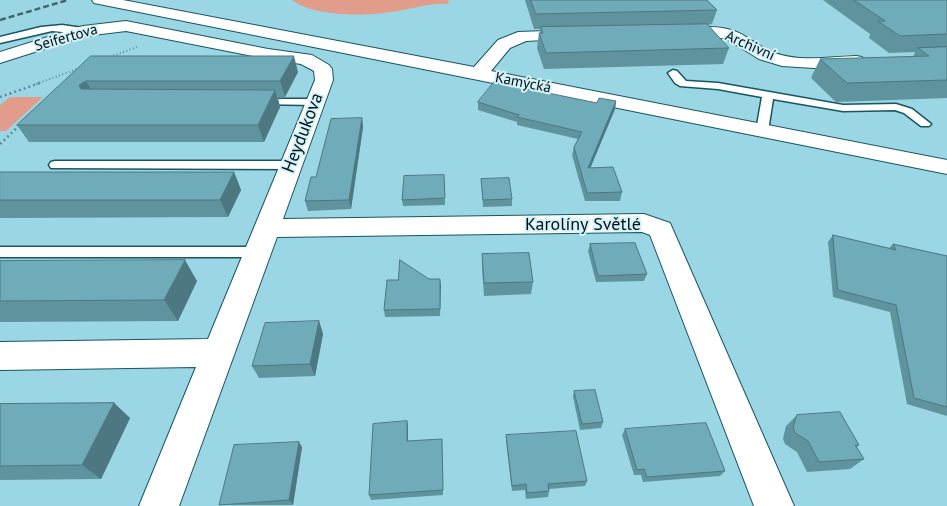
<!DOCTYPE html>
<html>
<head>
<meta charset="utf-8">
<style>
  body { margin:0 }
  canvas { display:block; background:#9ad6e4 }
</style>
</head>
<body>
<canvas width="947" height="506"></canvas>
<script>
const ctx = document.querySelector('canvas').getContext('2d');
ctx.lineJoin = 'round';
function paint(path, color) {
  ctx.fillStyle = color;
  ctx.fill(path, 'evenodd');
}
function stroke(path, color, width, dash) {
  ctx.strokeStyle = color;
  ctx.lineWidth = width;
  ctx.lineCap = dash ? 'butt' : 'round';
  ctx.setLineDash(dash || []);
  ctx.stroke(path);
}
function write(font, color, halo, rows, align = 'center') {
  ctx.font = font + ' "PT Sans",sans-serif';
  ctx.lineWidth = 4;
  ctx.setLineDash([]);
  ctx.textBaseline = 'middle';
  ctx.strokeStyle = halo;
  ctx.fillStyle = color;
  for (const [text, x, y, turn = 0] of rows) {
    ctx.save();
    ctx.translate(x, y);
    ctx.rotate((+turn || 0) * Math.PI / 180);
    ctx.textAlign = isNaN(turn) ? turn : align;
    if (halo) ctx.strokeText(text, 0, 0);
    ctx.fillText(text, 0, 0);
    ctx.restore();
  }
}
const green = new Path2D(`
  M292,0H449L448,4C430,3 416,8 398,11C370,16 316,18 292,0Z
  M10,97H43L6,131H0V105Z`);
const pathFar1 = new Path2D(`
  M110,57L137,47
  M36,84L80,68`);
const path = new Path2D(`
  M0,97L40,83
  M0,144L20,125`);
const lane = new Path2D(`
  M62,25L83,28L87,31L83,34L52,31L0,43V37L41,27Z
  M673,70L677,71L686,81L718,83L843,105L896,104L912,109L931,124L929,126H921L904,113L895,110L843,111L773,99L768,131L762,134L756,131L762,97L718,89L680,86L675,83L668,73Z
  M259,99H315L320,102L315,105L255,104L254,102L255,100Z
  M55,161H290L296,165L290,169L51,168L49,165L51,162Z
  M0,247H256L261,248L263,252L261,256L256,257H0Z`);
const street = new Path2D(`
  M92,0H123L474,67L498,40L518,32L576,30L582,32L584,35L582,38L526,41L510,48L491,71L947,160V174L99,4L94,3Z
  M126,21L268,49L312,55L329,65L332,69L333,80L283,219L644,214L670,223L794,506H754L650,235L642,232L277,237L179,506H139L196,367L0,370V342L208,339L315,80L314,71L301,64L268,59L126,31L85,36L0,63V52L83,26Z
  M711,27C745,28 748,43 775,53C799,62 830,57 856,56L862,57L865,61L862,65L856,66L814,68L782,66L759,59L725,38H677L671,36L669,33L671,30Z`);
const rail = new Path2D(`
  M0,20L68,0`);
const wall = new Path2D(`
  M525,0H707L717,10L712,24L708,25L729,48L723,64L544,69L537,48L539,33H540V29H534Z
  M823,0H947V98L836,102L811,78L820,59L913,57L915,52L889,53L869,38L870,34Z
  M91,56L298,72L285,97H278L280,107L264,142H29L17,125Z
  M616,101L615,109L590,168L622,192L620,201H585L572,155L574,147L578,139L517,125V122L478,110V102L597,103Z
  M362,118L363,127L351,209L308,211L305,201L316,177Z
  M0,172H234L241,190L228,217L0,218Z
  M444,175L445,205L403,206L402,200Z
  M481,179L512,199V206L483,207Z
  M833,235L889,248L893,244L947,256V416L907,404L890,312L833,297L828,242Z
  M590,244L647,274L644,281L596,282L588,251Z
  M482,254L533,282L531,294L484,296L482,267Z
  M0,261L197,281L178,321L0,322Z
  M429,279H440V316L385,317L384,310Z
  M319,321L323,334L315,376L259,378L252,366Z
  M574,391L603,422L601,428L580,430L573,397Z
  M114,403L130,418L101,479L0,480V404Z
  M797,415L859,445L857,447L864,459L850,469L807,472L797,452L785,444L783,439L786,426Z
  M407,421L408,427V441L442,445L443,495L371,500L369,495Z
  M625,429L725,471L720,476L643,482L641,475H634L622,435Z
  M506,435L587,481L585,486L549,489V491L548,497L526,499L525,490L512,491L506,441Z
  M302,447L293,505H219Z`);
const shadedWall = new Path2D(`
  M294,56L298,72L285,97L280,81Z
  M86,81L95,97L88,101L79,85Z
  M275,90L280,107L264,142L258,125Z
  M616,101L615,109L587,176L588,168Z
  M362,118L363,127L351,209L349,200Z
  M234,172L241,190L228,217L220,200Z
  M185,260L197,281L178,321L164,300Z
  M440,279L441,286L440,316Z
  M319,321L323,334L315,376L310,364Z
  M114,403L130,418L101,479L82,465Z
  M407,421L408,427V447L407,441Z
  M299,442L302,447L293,505L289,500Z`);
const building = new Path2D(`
  M531,0H707L717,10L536,14Z
  M854,0H947V34L900,36L878,21H885Z
  M707,24L729,48L546,53L539,33H543L541,27Z
  M947,47V80L847,83L820,59L929,56L918,48Z
  M91,56H294L280,81H86L79,85L81,89L275,90L258,125H17Z
  M494,82L597,103L599,98L616,101L588,168L613,167L622,192L587,193L574,147L582,132L517,117L519,115L478,102Z
  M362,118L349,200L305,201L311,177H316L331,119Z
  M0,172H234L220,200H0Z
  M444,175L445,198L402,200L404,176Z
  M509,178L512,199L483,200L481,179Z
  M833,235L896,250L893,244L947,256V407L914,398L896,305L838,290Z
  M635,243L647,274L598,276L590,244Z
  M529,253L533,282L484,283L482,254Z
  M185,260L164,300L0,301V261Z
  M400,260L429,279H440V309L384,310L387,280H398Z
  M319,321L310,364L252,366L265,323Z
  M595,390L603,422L582,424L574,391Z
  M114,403L82,465L0,466V404Z
  M840,412L859,445H855L864,459L819,462L808,441L795,433L793,427L797,415Z
  M407,421V441L442,439L443,490L369,495L373,424Z
  M706,423L725,471L647,477L644,469L637,470L625,429Z
  M576,431L587,481L548,484L549,491L527,493L526,484L512,486L506,435Z
  M299,442L289,500L219,505L234,445Z`);
const farStreetnames = [
  ["Seifertova",66,38,-16],
  ["Archivní",750,46,24],
  ["Kamýcká",523,83,11]
];
const streetNames = [
  ["Heydukova",303,133,-69],
  ["Karolíny Světlé",583,225]
];
paint(green, '#e29c8c');
stroke(lane, '#175662', 3);
stroke(street, '#175662', 2);
stroke(pathFar1, '#5f8a95', 2, [1, 2.5]);
stroke(path, '#5f8a95', 2.5, [2, 3]);
paint(lane, '#fff');
paint(street, '#fff');
stroke(rail, '#43666f', 2.5, [6, 3]);
paint(wall, '#5f939e');
paint(shadedWall, '#4e7881');
paint(building, '#6fabb8');
stroke(building, '#4e7881', 1);
write('15px', '#001116', '#d4f2f8', farStreetnames);
write('18px', '#001116', '#d4f2f8', streetNames);
</script>
</body>
</html>
